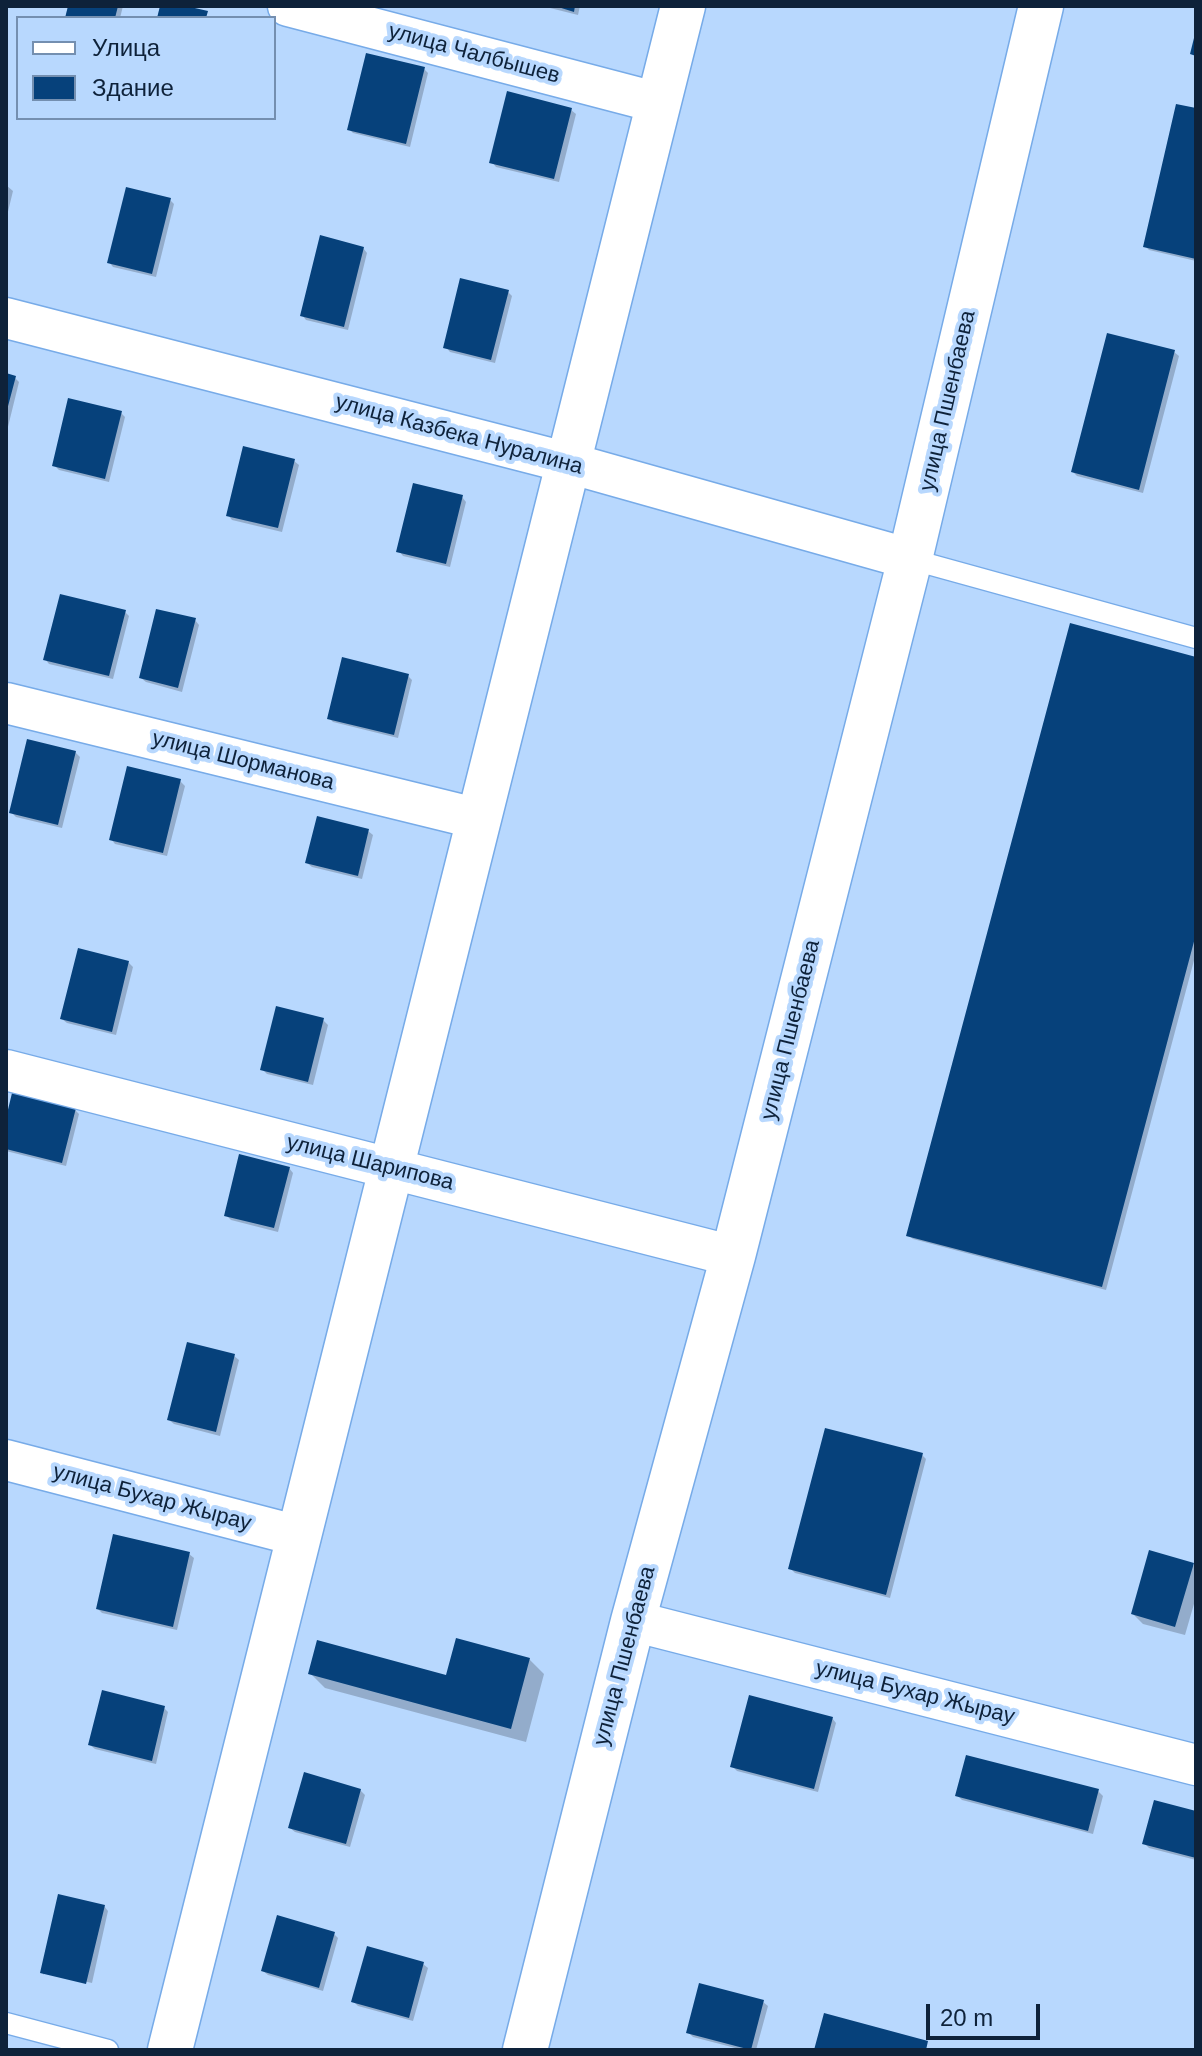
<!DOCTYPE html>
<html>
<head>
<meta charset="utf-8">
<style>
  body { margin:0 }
  #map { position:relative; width:1202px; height:2056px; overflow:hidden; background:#b8d8fe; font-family:Helvetica,sans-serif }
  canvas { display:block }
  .frame { position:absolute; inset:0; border:8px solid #0e223a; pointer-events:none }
  .legend { position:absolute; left:16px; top:16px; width:260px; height:104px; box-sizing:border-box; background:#b8d8fe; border:2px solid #748fb0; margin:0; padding:10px 14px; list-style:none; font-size:24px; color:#0e223a }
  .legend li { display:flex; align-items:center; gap:16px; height:40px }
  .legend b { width:40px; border:2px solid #748fb0 }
  .scale { position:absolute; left:926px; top:2004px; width:114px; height:36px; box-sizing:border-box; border:4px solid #0e223a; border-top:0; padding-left:10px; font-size:24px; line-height:28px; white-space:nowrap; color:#0e223a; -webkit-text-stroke:6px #b8d8fe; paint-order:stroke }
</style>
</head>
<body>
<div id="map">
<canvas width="1202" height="2056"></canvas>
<div class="frame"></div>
<ul class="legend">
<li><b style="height:10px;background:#fff"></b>Улица</li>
<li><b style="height:22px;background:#06417b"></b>Здание</li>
</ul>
<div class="scale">20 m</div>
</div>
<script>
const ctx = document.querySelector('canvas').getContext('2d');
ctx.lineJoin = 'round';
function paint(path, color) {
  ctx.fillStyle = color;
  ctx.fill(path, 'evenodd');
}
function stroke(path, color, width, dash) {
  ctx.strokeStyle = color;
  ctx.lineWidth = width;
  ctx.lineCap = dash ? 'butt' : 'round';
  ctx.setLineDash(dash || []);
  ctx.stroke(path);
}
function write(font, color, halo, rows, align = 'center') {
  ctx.font = font + ' Helvetica,sans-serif';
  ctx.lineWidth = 8;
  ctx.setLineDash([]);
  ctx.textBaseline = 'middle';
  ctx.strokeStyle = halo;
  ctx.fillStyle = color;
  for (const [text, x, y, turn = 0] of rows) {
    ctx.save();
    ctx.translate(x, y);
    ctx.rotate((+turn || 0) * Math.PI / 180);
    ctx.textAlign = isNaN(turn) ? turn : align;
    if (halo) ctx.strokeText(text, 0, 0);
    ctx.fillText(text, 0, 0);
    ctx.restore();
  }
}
const shadow = new Path2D(`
  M70,6H123L120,18H67Z
  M542,6H580L578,15Z
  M424,69L428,73L410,147L353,133L349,129Z
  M571,110L576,114L559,182L496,167L492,162Z
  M1196,110V261L1149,250L1145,246Z
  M6,185L13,191L6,220Z
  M170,200L174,204L156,277L113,267L109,262Z
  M363,248L367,253L348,330L306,320L302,315Z
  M508,292L512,296L495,363L450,352L446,347Z
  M1174,352L1179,356L1143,493L1077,476L1073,472Z
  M6,376L15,378L19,382L6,435Z
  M121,413L125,417L109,482L59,470L54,465Z
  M294,461L299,465L282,532L232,520L228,515Z
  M462,497L466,502L450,567L403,556L399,551Z
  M125,612L129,616L113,679L49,664L45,659Z
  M195,620L199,625L182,692L146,682L141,678Z
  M1196,659V953L1106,1290L913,1239L908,1235Z
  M408,676L412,680L398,738L333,722L329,718Z
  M75,752L80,757L62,828L16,817L11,812Z
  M180,781L185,786L167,856L115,844L111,839Z
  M368,831L373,835L362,879L312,867L307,863Z
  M128,962L133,967L116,1035L67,1023L62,1019Z
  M323,1020L328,1025L313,1085L267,1074L262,1069Z
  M75,1110L79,1114L66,1166L6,1151V1126Z
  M289,1168L293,1173L278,1232L231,1220L226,1215Z
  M234,1356L239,1360L220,1436L174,1424L169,1420Z
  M922,1455L926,1459L890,1598L795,1573L790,1568Z
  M189,1554L194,1558L177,1630L102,1613L98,1609Z
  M1193,1565L1196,1568V1597L1185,1635L1143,1624L1133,1614Z
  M529,1659L544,1674L526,1742L325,1688L310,1673L447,1677Z
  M164,1708L168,1712L156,1764L95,1749L90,1745Z
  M832,1718L836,1723L818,1792L737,1771L733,1767Z
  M360,1790L365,1795L350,1847L295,1832L290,1828Z
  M1098,1791L1103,1796L1093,1834L962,1800L957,1795Z
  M1196,1813V1860L1149,1848L1145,1844Z
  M104,1906L108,1911L92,1983L44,1972V1975L42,1972Z
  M334,1934L338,1938L323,1991L268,1975L263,1971Z
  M423,1964L428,1968L413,2021L358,2006L353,2001Z
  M763,2002L768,2006L756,2050H743L693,2037L688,2032Z`);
const building = new Path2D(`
  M68,6H118L115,18H65Z
  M160,6H186L208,11L206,18H157Z
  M555,6H575L574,12Z
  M1195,34H1196V56L1190,54Z
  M366,53L425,67L406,144L347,130Z
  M507,91L572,108L554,179L489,163Z
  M1176,104L1196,108V259L1143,247Z
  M126,187L171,198L152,274L107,263Z
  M320,235L364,247L344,327L300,316Z
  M460,278L509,290L491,360L443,348Z
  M1107,333L1175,350L1139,490L1071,472Z
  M6,373L16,376L7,410H6Z
  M68,398L122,411L105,479L52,466Z
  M243,446L295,459L278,528L226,516Z
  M413,483L463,495L446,564L396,552Z
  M60,594L126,610L109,676L43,660Z
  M156,609L196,618L178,688L139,678Z
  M1070,623L1196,657V934L1102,1287L906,1236Z
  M342,657L409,674L394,735L327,719Z
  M27,739L76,751L58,825L9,813Z
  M127,766L181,779L163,853L109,840Z
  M317,816L369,829L358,876L305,863Z
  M78,948L129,961L112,1032L60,1019Z
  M276,1006L324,1018L308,1082L260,1070Z
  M12,1093L76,1108L62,1163L6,1149V1118Z
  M239,1154L290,1167L274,1228L224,1216Z
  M187,1342L235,1354L216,1432L167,1420Z
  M825,1428L923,1453L886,1595L788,1569Z
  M113,1534L190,1552L173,1627L96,1609Z
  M1149,1550L1194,1563L1175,1627L1131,1614Z
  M456,1638L530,1658L511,1729L308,1674L317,1640L446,1675Z
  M102,1690L165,1706L152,1761L88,1745Z
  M749,1695L833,1717L814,1789L730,1767Z
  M966,1755L1099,1789L1088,1831L955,1796Z
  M304,1772L361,1789L346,1844L288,1828Z
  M1154,1800L1196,1811V1858L1142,1844Z
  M58,1894L105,1905L86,1984L40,1973Z
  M277,1915L335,1932L319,1988L261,1971Z
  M367,1946L424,1962L409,2018L351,2002Z
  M699,1983L764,2000L751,2050L686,2033Z
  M824,2013L928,2041L926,2050H814Z`);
const service = new Path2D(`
  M910,559L1196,638
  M6,2023L108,2050`);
const minor = new Path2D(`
  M288,6L659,103
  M6,318L569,463L910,559
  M6,703L479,819
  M6,1070L733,1256
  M6,1460L299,1536
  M633,1621L1196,1765`);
const tertiary = new Path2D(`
  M170,2050L683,6
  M525,2050L633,1621L733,1256L910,559L1041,6`);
const streetNames = [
  ["улица Чалбышев",474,54,15],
  ["улица Пшенбаева",948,401,-77],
  ["улица Казбека Нуралина",459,435,15],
  ["улица Шорманова",243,761,14],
  ["улица Пшенбаева",791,1030,-76],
  ["улица Шарипова",370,1163,14],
  ["улица Бухар Жырау",152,1498,15],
  ["улица Пшенбаева",625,1656,-75],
  ["улица Бухар Жырау",915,1693,14]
];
paint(shadow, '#0003');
paint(building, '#06417b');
stroke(service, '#77abe8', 23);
stroke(minor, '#77abe8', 43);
stroke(tertiary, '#77abe8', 47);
stroke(service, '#fff', 20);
stroke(minor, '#fff', 40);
stroke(tertiary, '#fff', 44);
write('22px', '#0e223a', '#b8d8fe', streetNames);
</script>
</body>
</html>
